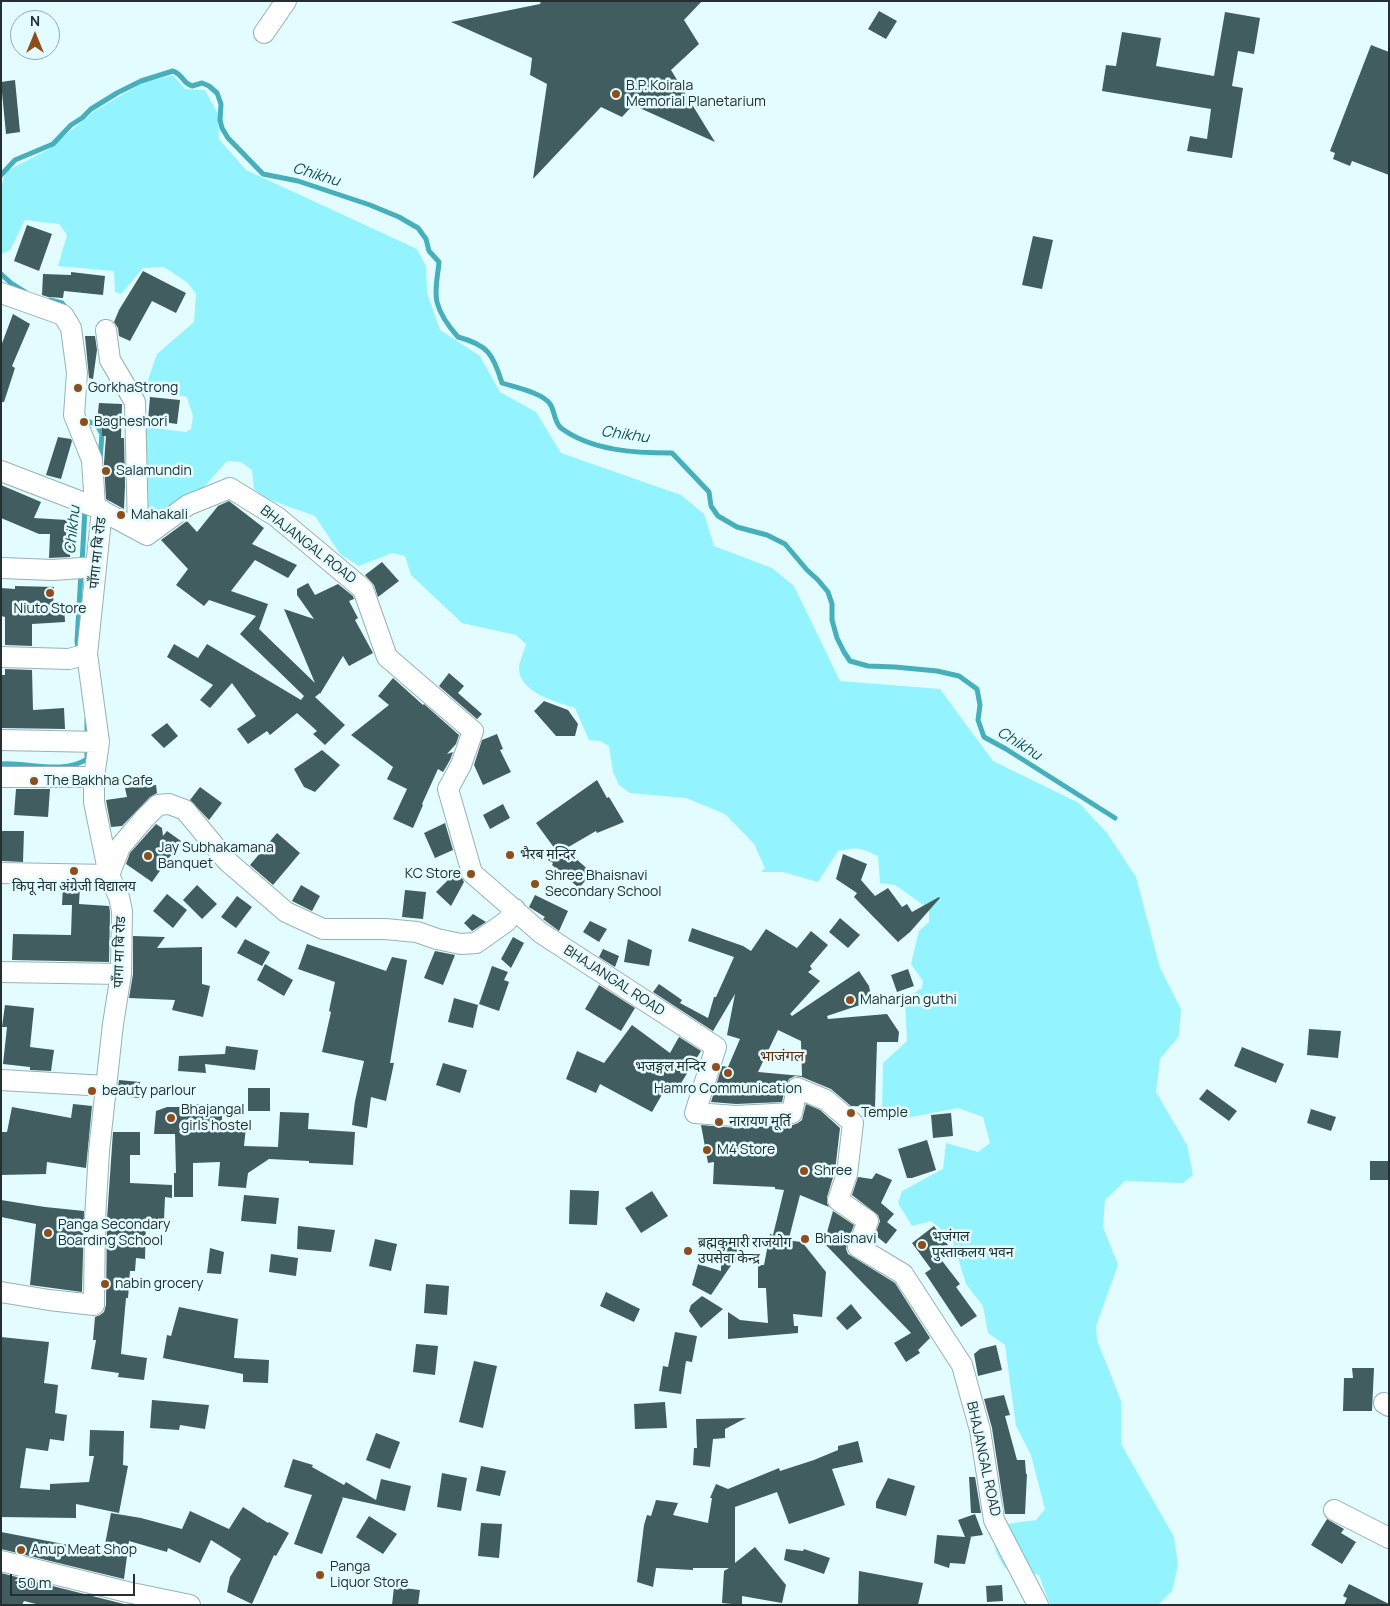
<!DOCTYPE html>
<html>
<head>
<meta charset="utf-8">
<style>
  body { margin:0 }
  #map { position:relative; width:1390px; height:1606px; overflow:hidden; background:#e3fcff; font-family:Manrope,sans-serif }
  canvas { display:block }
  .frame { position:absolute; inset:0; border:2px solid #232f30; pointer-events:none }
  .north { position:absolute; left:10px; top:10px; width:50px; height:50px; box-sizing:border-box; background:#e3fcff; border:1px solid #96aaac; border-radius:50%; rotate:0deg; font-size:14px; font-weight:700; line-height:20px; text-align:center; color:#232f30 }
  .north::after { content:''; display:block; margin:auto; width:18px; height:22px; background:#8e4d1a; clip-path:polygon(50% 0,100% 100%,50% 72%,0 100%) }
  .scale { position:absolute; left:10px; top:1574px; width:125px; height:22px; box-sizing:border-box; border:2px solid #232f30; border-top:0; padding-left:6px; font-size:15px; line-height:18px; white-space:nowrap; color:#232f30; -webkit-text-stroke:4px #e3fcff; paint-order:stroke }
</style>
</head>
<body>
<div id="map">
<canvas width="1390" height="1606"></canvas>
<div class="frame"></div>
<div class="north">N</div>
<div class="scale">50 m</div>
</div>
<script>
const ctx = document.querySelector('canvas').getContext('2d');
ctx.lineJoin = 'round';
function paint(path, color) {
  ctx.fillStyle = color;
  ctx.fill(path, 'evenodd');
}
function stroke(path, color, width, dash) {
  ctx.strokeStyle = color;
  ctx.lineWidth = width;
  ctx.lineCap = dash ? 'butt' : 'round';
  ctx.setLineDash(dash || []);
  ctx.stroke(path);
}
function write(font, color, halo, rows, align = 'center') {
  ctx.font = font + ' Manrope,"Noto Sans Devanagari",sans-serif';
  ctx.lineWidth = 5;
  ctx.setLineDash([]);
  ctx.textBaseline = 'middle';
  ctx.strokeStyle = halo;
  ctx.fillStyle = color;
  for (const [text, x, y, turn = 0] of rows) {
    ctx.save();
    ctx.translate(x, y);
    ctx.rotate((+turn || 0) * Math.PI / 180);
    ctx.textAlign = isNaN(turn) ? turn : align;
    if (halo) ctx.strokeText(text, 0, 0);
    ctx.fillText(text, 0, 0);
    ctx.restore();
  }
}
const green = new Path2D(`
  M173,75L185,89L205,90L218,114L219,139L246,170L417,249L426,266L427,293L440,330L480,356L500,392L536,412L561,453L681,495L704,514L714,546L772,568L794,586L840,681L940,689L993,761L1079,803L1107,833L1136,877L1160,968L1181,1009L1179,1036L1160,1059L1156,1092L1187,1145L1193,1175L1183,1183L1125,1181L1105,1200L1103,1227L1118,1265L1096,1326L1097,1340L1121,1401V1444L1174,1537L1178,1565L1172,1591L1158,1605H1050L1039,1575L1005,1568C995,1551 993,1548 994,1528L1000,1525L1036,1520L1045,1509L1031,1455L1016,1426L1005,1345L988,1333L983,1306L966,1284L952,1238L931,1221L912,1226L898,1203L902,1191L943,1169L946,1143L978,1152L990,1143L983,1117L958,1108L896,1120L882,1117L883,1063L907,1041L905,999L922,988L923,981L911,964L919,931L929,922V909L895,885L880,883L878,856C859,847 858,847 838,851L818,882L783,872H761L765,868L754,844L725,814L686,798L630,793L619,785L613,772L609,746L600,741L589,740L575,708C557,702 523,694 519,671C518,664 524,652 526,644L516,635L462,623L411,575L405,556L392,553L359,566L340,554L315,516L265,498L254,489L252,470L241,462L227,461L195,497L151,519L142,479L141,432L146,427L186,432L191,429L193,416L187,397L154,390L148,380L157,354L194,322L196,294L188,283L164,267L143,268L121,294L115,292L114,271L58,266L67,235L59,224L25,220L10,250L1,254V189L5,172L49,149L93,112L142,83Z`);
const stream = new Path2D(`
  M1,175L15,160L53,144L71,125L82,118L91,109L117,93L141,81L173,71C185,76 181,82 192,86L202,83L209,86L217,93L221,104L220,120L222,128L228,138L263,174L298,181L370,205L399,217L418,228L426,239L429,251L439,262C438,275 434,290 437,302C440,314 450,328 458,337C488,345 493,354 502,383C514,387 543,393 550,404C555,411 554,422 561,428C592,451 635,453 672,453L709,492L711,506L718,516L737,527L767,535L785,544L807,570L818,580L828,592L832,604V620L837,638L844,652L850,661L868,666L895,667L937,671L959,676L977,689L980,705L978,720L984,737L1006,749L1115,818
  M1,274L12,284L25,292
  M50,300L62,303L66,308
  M83,419L97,425L102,434L100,460
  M82,564L85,508
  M78,651L77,641L81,573
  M87,719V738
  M1,764C28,762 63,775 87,759V747`);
const building = new Path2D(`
  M541,1H702L684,20L699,44L671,70L715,142L633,105L622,117L601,107L533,179L547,84L530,75L532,58L451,22L540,4Z
  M879,11L897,21L886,39L868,29Z
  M1225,12L1260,18L1254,54L1238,51L1232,86L1243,88L1232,158L1187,151L1190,136L1207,139L1211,109L1102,91L1106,65L1116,66L1122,32L1161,38L1156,66L1214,76Z
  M1371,45L1389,52V175L1352,161L1350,166L1333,159L1335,153L1330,151Z
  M15,80L20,132L6,134L1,82Z
  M27,225L52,234L39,271L14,261Z
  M1033,236L1053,240L1042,289L1022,285Z
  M143,271L186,293L176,313L152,301L130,341L119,336L118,328L114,322L119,310Z
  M71,272L105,276L103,295L64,291L63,298L48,297L42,295L43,274L71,275Z
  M13,314L30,324L12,366L15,368L4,402H1V346Z
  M85,336H95L97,350L93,379L89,378Z
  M150,397L180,400L177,424L148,420Z
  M99,403L122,404L121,438H124L125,485L124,509L106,499L104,463L106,436H102V422L97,421Z
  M58,437L71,439L72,441L61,479L46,475Z
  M1,485L41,502L34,518L67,520L66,540H72L70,557L49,558L50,534H39L1,518Z
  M229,501L264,528L252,544L297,565L288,578L255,560L231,591L268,604L259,629L315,683L284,609L314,619L297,595V589L308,583L315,595L338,584L353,596L354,599L349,601L358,618L355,620L373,653L349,666L343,656L320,694V693L315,697L345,725L325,745L313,734L317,731L297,713L270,735L267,731L248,744L237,729L256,716L232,683L210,708L200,700L213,685L167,657L174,644L198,658L207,644L301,700L304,696L240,634L256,616L209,600L204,606L176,585L188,569L161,540L187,521L197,532L218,506Z
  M382,562L399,581L378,597L374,585L365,575Z
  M15,586L54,587L53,605L64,604L65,622L32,624V646L5,645V617L1,616V588L15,589Z
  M5,669L32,670L33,710L64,708L65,729L1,728V675H5Z
  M449,673L464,686L458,693L482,714L477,719L439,686Z
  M393,678L423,705L424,704L459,735L456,744L447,754L453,752L450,760L443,772L438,769L422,804L423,805L413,828L393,819L407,789L387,779L393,767L351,735L389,705L378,696Z
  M544,701L568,710L578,724L575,736H556L534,711Z
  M167,723L178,736L164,748L151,735Z
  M497,734L503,749L500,750L511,772L483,785L474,765L482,740Z
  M322,750L340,765L315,792L304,787L294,769Z
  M597,780L607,798L609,797L624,822L597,833L596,831L565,849L592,873L579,888L552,865L553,863L548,860L555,849L536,823Z
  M156,785L157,793L150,797L122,826L111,827L106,800L127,797L125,788Z
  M200,787L222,803L209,820L190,800Z
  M16,789H50L48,817L14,815Z
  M503,804L510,818L490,829L483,815Z
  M445,823L453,850L435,858L424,833Z
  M156,824L162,828L163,836L167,831L181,841L152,882L126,864L130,853Z
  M2,831H24L23,862L2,861Z
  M277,833L300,853L273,885L250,865Z
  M843,854L867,864L861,880L875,896L888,888L902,907L907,904L912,912L939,897L940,898L910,932L898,942L854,897L857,893L836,879Z
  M458,870L464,882L451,906L436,892Z
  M197,885L217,904L202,919L183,900Z
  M301,885L320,896L312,911L292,901Z
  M63,886H80L79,904L109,906L110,912L109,962L12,960L13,934L71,935L72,905H62Z
  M405,890L426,892L423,919L402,917Z
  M167,894L187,910L173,928L153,911Z
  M535,895L568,911L559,931L543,919L545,917L529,907Z
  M237,896L252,907L236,928L221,917Z
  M473,914L486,922L472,931L464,923Z
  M840,918L860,935L848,948L829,932Z
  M590,921L607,929L599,942L583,932Z
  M692,928L743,946L751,951L766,929L797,948L811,931L828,945L810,966L812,969L808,972L820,981L790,1014L792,1016L859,971L869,986L872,1001L827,1016L828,1019L887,1014L899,1032L898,1042H877L875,1107L851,1106L831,1089L802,1077L795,1076L789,1079L786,1085L782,1102L736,1104L711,1102L722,1066L728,1067L740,1039L727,1035L735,994L713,1031L653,992L659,984L682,1000L680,1003L708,1018L714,997H716L734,957L688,941ZM778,1030L801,1041L802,1076L758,1072Z
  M133,936L165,937L157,948L202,947V984L210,986L203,1017L172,1010L175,1000L129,998L133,974Z
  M513,937L524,943L511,968L501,959Z
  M245,939L270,952L262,966L237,953Z
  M628,939L652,950L649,966L624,962Z
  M307,944L386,971L392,957L407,960L390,1063H394L386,1101L371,1097L367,1128L352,1125L355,1101L364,1061L322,1052L331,1012L329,1011L335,982L298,969Z
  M603,949L619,956L615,967L599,957Z
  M435,951L455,955L443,985L424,978Z
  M265,964L293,980L284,996L257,980Z
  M492,966L508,972L504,980L509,982L499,1011L479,1004Z
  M908,969L914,986L897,992L891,975Z
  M599,985L635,1008L621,1031L585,1009Z
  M454,998L478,1005L473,1028L448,1022Z
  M5,1005L34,1008L30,1047L54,1050L51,1071L30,1070V1067L3,1064L7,1027H2Z
  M632,1025L670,1053L679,1037L701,1051L678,1088L668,1084L652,1112L600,1084L596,1093L566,1079L577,1051L604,1063Z
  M1309,1029L1341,1031L1338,1058L1307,1055Z
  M226,1046L258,1050L255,1070L205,1064L206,1073L178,1071L179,1056L225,1054Z
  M1242,1047L1284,1064L1276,1083L1234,1066Z
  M443,1063L467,1070L460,1093L436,1085Z
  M119,1080L140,1082L139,1098L117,1096Z
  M248,1088H270V1111H248Z
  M1207,1089L1237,1111L1229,1121L1199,1099Z
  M73,1104L92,1106L86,1168L47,1162L46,1174L1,1175V1132H7L12,1107L71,1118Z
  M195,1104L222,1107V1127H246L244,1146L278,1147L280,1112L309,1113L308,1129L355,1132L353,1165L309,1163V1161L269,1159L248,1173L246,1188L218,1186L220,1162L193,1163V1197H174V1173H176L175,1134H154L156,1111L167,1107H195Z
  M806,1104L820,1110L840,1128L835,1171L827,1197V1203L829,1207L800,1195L789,1238L794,1239L793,1241L802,1242L826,1272L822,1317L793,1314L794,1326H798V1333L728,1339V1312L740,1320L768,1323L766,1288H758V1265H764L770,1234L773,1235L784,1190L775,1189V1187L713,1184L714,1162L708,1163L701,1125L737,1128L793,1125L798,1123L802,1120Z
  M1311,1109L1336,1117L1331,1131L1307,1123Z
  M951,1113L953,1136L933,1138L931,1115Z
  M113,1132H140V1155H130V1183L172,1185V1198L165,1197L164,1220H146L145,1259L136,1258L135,1271H130L128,1298H126L121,1354L147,1358L144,1380L118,1377L119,1373L91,1369L96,1340H93L95,1317L100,1315L104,1312L106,1305L107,1219Z
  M927,1140L936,1170L912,1178H907L898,1149Z
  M1370,1161H1389V1180H1370Z
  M876,1173L892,1180L881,1203L894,1214L887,1222L897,1230L886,1244L875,1235L880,1221L878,1215L852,1195L858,1177L872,1179Z
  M570,1190L599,1191L597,1225L569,1224Z
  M652,1191L668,1216L641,1233L625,1208Z
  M244,1195L279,1198L276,1224L241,1221Z
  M1,1200L45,1207L84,1211L82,1292L30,1285L36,1224L1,1217Z
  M833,1211L854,1225L847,1243L846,1249L848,1254L895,1283L930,1338L918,1350L920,1353L906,1362L894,1343L911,1333L824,1243Z
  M298,1226L335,1230L331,1252L297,1249Z
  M934,1226L948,1245L936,1253L960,1284L956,1287L977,1316L961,1327L925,1273L931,1269L912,1243Z
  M375,1239L397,1244L391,1271L369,1266Z
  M721,1242H741L742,1261H734L711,1295L692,1285L698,1264L721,1271Z
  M210,1248L224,1252L221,1274L207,1273Z
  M271,1254L298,1258L296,1276L269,1272Z
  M426,1284L449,1286L447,1315L424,1313Z
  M606,1292L640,1309L634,1322L600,1306Z
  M702,1296L723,1309L701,1328L689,1311L691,1305Z
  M851,1304L862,1318L847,1330L836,1318Z
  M179,1307L238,1319L234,1358L269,1360L268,1383L243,1382V1374L163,1358L167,1335L171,1336Z
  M675,1332L697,1336L692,1362L686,1361L681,1394L659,1391L663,1366L668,1367Z
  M1,1337L49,1342L44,1383L58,1385L55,1413L67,1415L64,1441L50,1439L48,1451L26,1448L20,1488L50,1490V1484L89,1482L94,1456H89L90,1430L124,1431L123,1465L128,1466L119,1513L76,1504V1518L1,1517Z
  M416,1344L438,1346L435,1375L413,1372Z
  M996,1345L1002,1370L978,1376L974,1354L980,1349Z
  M474,1361L497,1366L483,1428L459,1422Z
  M1352,1368H1374L1372,1411H1343L1344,1378H1353Z
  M1004,1395L1010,1415L1005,1416L1017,1460H1025L1026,1474H1027L1025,1514H1005L992,1428L984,1399Z
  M152,1400L209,1405L205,1429L180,1425L179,1430L150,1428Z
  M665,1402L667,1428L635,1429L634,1404Z
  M746,1418L725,1429V1438L713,1439L710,1467L693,1465L694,1448H697L696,1419Z
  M376,1433L400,1442L390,1469L366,1460Z
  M858,1441L863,1462L832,1469L845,1505L789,1524L777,1492L735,1507V1563L755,1547L786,1585L782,1603L742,1596V1605L722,1603L724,1571L729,1568H693V1570L656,1568L653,1587L637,1582L644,1525L647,1515L651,1516L656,1500L678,1503L673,1515L708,1523L712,1498H710L716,1484L728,1489L779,1468L780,1471L814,1460L838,1450V1446Z
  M293,1459L313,1465L312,1467L344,1485L346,1482L376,1500L381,1479L411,1486L405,1511L341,1497L343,1498L322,1554L294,1544L312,1495L284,1487Z
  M481,1466L506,1471L500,1496L476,1491Z
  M442,1473L467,1478L461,1511L437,1507Z
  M969,1477H975L981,1513H971Z
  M888,1478L915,1486L906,1516L876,1508V1502Z
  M243,1507L268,1523L269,1522L289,1533L276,1556L274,1555L252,1604L227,1592L230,1577L241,1559L211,1540L200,1563L168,1548L167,1552L129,1541L124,1579L1,1549V1532L79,1547L78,1551L103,1555L111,1513L141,1518L182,1529L190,1511L229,1529Z
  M975,1514L983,1535L969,1537H971L965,1564L950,1563L949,1568L934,1563L937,1535L965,1537L958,1520Z
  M369,1516L397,1534L383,1554L356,1537Z
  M1327,1519L1344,1529L1341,1533L1356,1542L1342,1564L1311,1545Z
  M481,1523L502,1524L499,1558L478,1556Z
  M786,1549L803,1551L804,1549L830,1558L824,1574L784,1560Z
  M859,1571L923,1583L918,1605H858Z
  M1,1573L124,1604L130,1605H40L24,1601L22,1605H1Z
  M1349,1584L1389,1604V1605H1344L1347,1598L1343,1596Z
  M1002,1585L1003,1601L987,1602L986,1586Z
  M394,1587L420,1590L418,1605H392Z`);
const minor = new Path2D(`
  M264,33L286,1
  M1,293L63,315L71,328L77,373L74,415L92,460L95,507
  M106,330L110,360L135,402L138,530
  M1,471L95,507L147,535L188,505L230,488L277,517L363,589L387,657L473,731L461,765L448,789L472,873L541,933L716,1047L695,1113L736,1116L792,1113L797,1088L826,1100L853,1123L847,1174L838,1200L868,1221L858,1247L903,1274L962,1365L980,1430L994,1520L1038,1605
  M1,568L53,570L96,567
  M1,657L69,659L87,654
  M1,740L99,742
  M1,777H94
  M1,873L109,875L120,847L144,819L158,805L169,804L185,810L227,861L286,912L323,929H385L417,932L437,939L461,944L476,943L507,921L515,909
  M1,972L121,974
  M1,1080L106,1086
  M1,1292L49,1300L94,1305L95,1219L99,1151L113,1024L121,974L122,911L119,897L109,875L94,802V777L99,742L87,654L102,510
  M1384,1403L1389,1406
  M1334,1510L1389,1538
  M1,1561L127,1592L190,1605`);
const markers = [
  [616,94,5,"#8e4d1a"],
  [78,388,5,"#8e4d1a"],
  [84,422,5,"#8e4d1a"],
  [106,471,5,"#8e4d1a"],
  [121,515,5,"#8e4d1a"],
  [50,593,5,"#8e4d1a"],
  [34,781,5,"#8e4d1a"],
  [510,855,5,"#8e4d1a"],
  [148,856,5,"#8e4d1a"],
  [74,871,5,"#8e4d1a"],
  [471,874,5,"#8e4d1a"],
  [535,884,5,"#8e4d1a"],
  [850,1000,5,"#8e4d1a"],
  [716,1067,5,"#8e4d1a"],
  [728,1073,5,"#8e4d1a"],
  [92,1091,5,"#8e4d1a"],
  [851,1113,5,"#8e4d1a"],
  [171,1118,5,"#8e4d1a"],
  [719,1122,5,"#8e4d1a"],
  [707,1150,5,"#8e4d1a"],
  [804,1171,5,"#8e4d1a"],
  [48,1233,5,"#8e4d1a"],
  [805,1239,5,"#8e4d1a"],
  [922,1245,5,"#8e4d1a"],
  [688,1251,5,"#8e4d1a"],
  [105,1284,5,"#8e4d1a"],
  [21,1550,5,"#8e4d1a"],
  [320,1575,5,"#8e4d1a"]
];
const poiNames = [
  ["B.P. Koirala",626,86],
  ["Memorial Planetarium",626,102],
  ["GorkhaStrong",88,388],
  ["Bagheshori",94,422],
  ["Salamundin",116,471],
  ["Mahakali",131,515],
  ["Niuto Store",50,609,"center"],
  ["The Bakhha Cafe",44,781],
  ["Jay Subhakamana",158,848],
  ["Banquet",158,864],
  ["भैरब मन्दिर",520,855],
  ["KC Store",461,874,"right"],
  ["Shree Bhaisnavi",545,876],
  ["Secondary School",545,892],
  ["किपू नेवा अंग्रेजी विद्यालय",74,887,"center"],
  ["Maharjan guthi",860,1000],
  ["भजङ्गल मन्दिर",706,1067,"right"],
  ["Hamro Communication",728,1089,"center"],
  ["beauty parlour",102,1091],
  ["Bhajangal",181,1110],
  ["girls hostel",181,1126],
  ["Temple",861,1113],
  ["नारायण मूर्ति",729,1122],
  ["M4 Store",717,1150],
  ["Shree",814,1171],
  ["Panga Secondary",58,1225],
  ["Boarding School",58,1241],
  ["भजंगल",932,1237],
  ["पुस्ताकलय भवन",932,1253],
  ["Bhaisnavi",815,1239],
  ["ब्रह्मकुमारी राजयोग",698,1243],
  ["उपसेवा केन्द्र",698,1259],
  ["nabin grocery",115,1284],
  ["Anup Meat Shop",31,1550],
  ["Panga",330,1567],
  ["Liquor Store",330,1583]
];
const streetNames = [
  ["BHAJANGAL ROAD",308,545,38],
  ["पाँगा मा बि रोड",98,553,-84],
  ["पाँगा मा बि रोड",120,952,-88],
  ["BHAJANGAL ROAD",614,981,33],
  ["BHAJANGAL ROAD",983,1459,78]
];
const waterNames = [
  ["Chikhu",316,175,17],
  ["Chikhu",625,435,8],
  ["Chikhu",73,530,-84],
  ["Chikhu",1019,744,32]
];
const neighbourhoodNames = [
  ["भाजंगल",782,1057]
];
paint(green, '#93f4ff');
stroke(stream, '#45b0bc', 5);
paint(building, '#415d60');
stroke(minor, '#95b3b7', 22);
stroke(minor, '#fff', 20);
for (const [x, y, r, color] of markers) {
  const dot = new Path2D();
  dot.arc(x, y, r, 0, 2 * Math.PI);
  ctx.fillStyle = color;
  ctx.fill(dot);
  stroke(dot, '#e3fcff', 2);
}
write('14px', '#232f30', '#e3fcff', poiNames, 'left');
write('14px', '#232f30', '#e3fcff', streetNames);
write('italic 15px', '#104f55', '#e3fcff', waterNames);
write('15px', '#5d300d', '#e3fcff', neighbourhoodNames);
</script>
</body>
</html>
